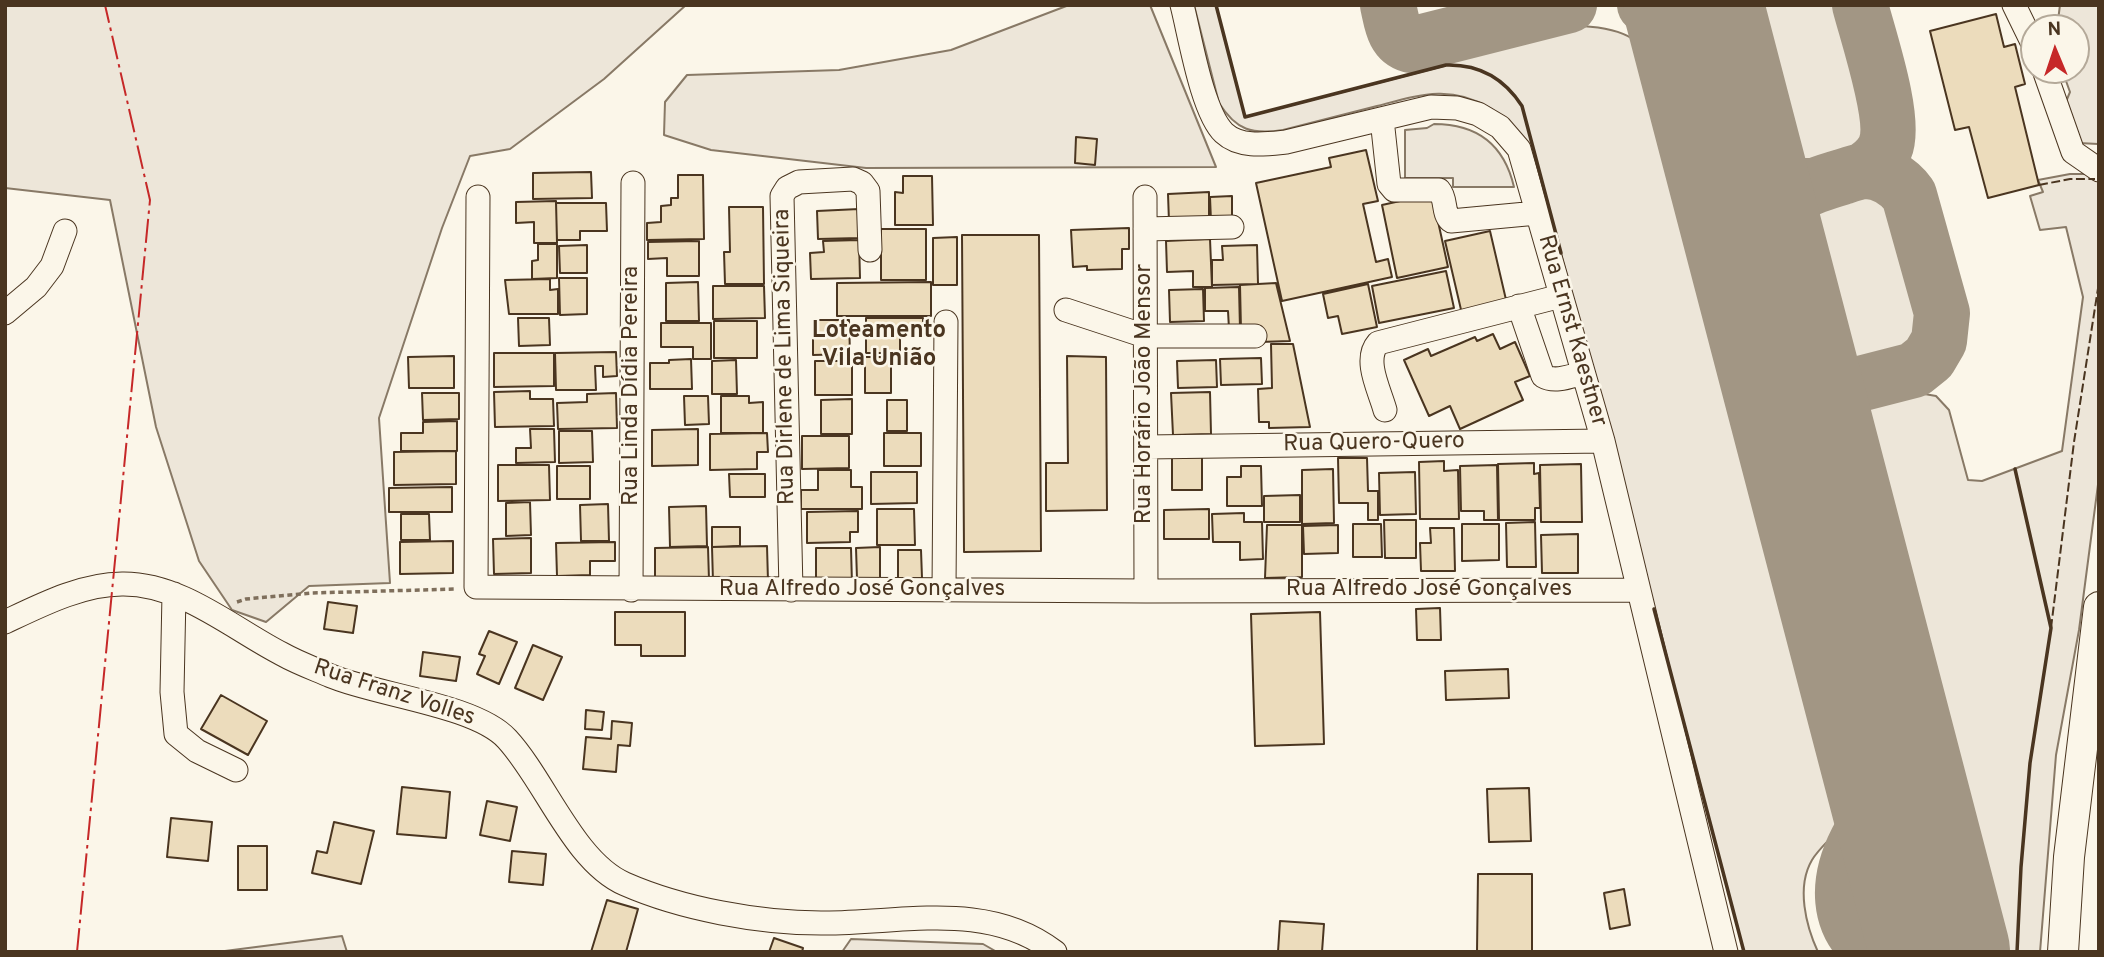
<!DOCTYPE html>
<html>
<head>
<meta charset="utf-8">
<style>
  body { margin:0 }
  #map { position:relative; width:2104px; height:957px; overflow:hidden; background:#fbf6e9; font-family:Overpass,sans-serif }
  canvas { display:block }
  .frame { position:absolute; inset:0; border:7px solid #4a3520; pointer-events:none }
  .north { position:absolute; left:2020px; top:14px; width:70px; height:70px; box-sizing:border-box; background:#fbf6e9; border:2px solid #b4a999; border-radius:50%; rotate:358deg; font-size:19px; font-weight:700; line-height:28px; text-align:center; color:#4a3520 }
  .north::after { content:''; display:block; margin:auto; width:24px; height:32px; background:#c62828; clip-path:polygon(50% 0,100% 100%,50% 72%,0 100%) }
</style>
</head>
<body>
<div id="map">
<canvas width="2104" height="957"></canvas>
<div class="frame"></div>
<div class="north">N</div>
</div>
<script>
const ctx = document.querySelector('canvas').getContext('2d');
ctx.lineJoin = 'round';
function paint(path, color) {
  ctx.fillStyle = color;
  ctx.fill(path, 'evenodd');
}
function stroke(path, color, width, dash) {
  ctx.strokeStyle = color;
  ctx.lineWidth = width;
  ctx.lineCap = dash ? 'butt' : 'round';
  ctx.setLineDash(dash || []);
  ctx.stroke(path);
}
function write(font, color, halo, rows, align = 'center') {
  ctx.font = font + ' Overpass,sans-serif';
  ctx.lineWidth = 5;
  ctx.setLineDash([]);
  ctx.textBaseline = 'middle';
  ctx.strokeStyle = halo;
  ctx.fillStyle = color;
  for (const [text, x, y, turn = 0] of rows) {
    ctx.save();
    ctx.translate(x, y);
    ctx.rotate((+turn || 0) * Math.PI / 180);
    ctx.textAlign = isNaN(turn) ? turn : align;
    if (halo) ctx.strokeText(text, 0, 0);
    ctx.fillText(text, 0, 0);
    ctx.restore();
  }
}
const green = new Path2D(`
  M5,5H686L604,79L510,149L470,156L442,228L379,418L390,583L309,586L266,622L232,610L199,561L156,427L110,200L5,188Z
  M1069,5H1150L1216,167L866,168L711,150L664,135L665,102L687,75L839,70L951,50Z
  M1194,5H1216L1245,117L1444,66L1441,64L1582,26C1629,29 1641,39 1664,78L1851,801C1851,826 1824,840 1812,860C1796,887 1806,926 1818,952H1744L1539,170C1526,140 1518,126 1490,108C1450,84 1419,95 1377,106C1346,114 1315,122 1283,130C1252,135 1236,130 1219,103Z
  M1740,5H1843L1872,112L1869,136L1866,143L1856,151L1809,166L1789,162L1782,156Z
  M2060,5H2099L2098,144L2079,143L2065,104L2070,92L2062,70H2076V28H2057Z
  M1434,124C1477,124 1504,144 1514,187H1453V178H1405V130L1427,128Z
  M2070,174H2099V477L2079,630L2056,755L2040,952H1986L1854,430L1860,412L1870,405L1919,393L1936,396L1949,410L1968,480L1982,481L2062,451L2083,297L2066,227L2040,230L2030,196L2043,192L2038,180Z
  M1870,194C1884,198 1895,208 1901,222C1909,242 1930,321 1918,339C1911,350 1891,352 1879,356C1862,361 1849,365 1833,352L1800,233C1812,207 1841,195 1870,194Z
  M342,936L347,952H217Z
  M851,939L983,944L997,952H842Z`);
const taxiway = new Path2D(`
  M1388,5C1392,22 1393,40 1411,45L1569,5
  M1645,5C1672,14 1688,33 1706,54
  M1860,5C1868,36 1897,121 1885,148C1881,158 1872,165 1863,171
  M1724,132C1743,182 1759,185 1811,186
  M1761,273C1760,258 1757,243 1763,230C1776,197 1811,186 1842,177C1848,175 1856,172 1863,171C1881,170 1899,181 1909,195L1942,313L1939,341L1929,358L1914,370L1797,400
  M1873,952C1835,924 1837,880 1857,841C1867,822 1884,806 1887,784C1889,768 1885,751 1883,736`);
const runway = new Path2D(`
  M1693,5L1940,952`);
const building = new Path2D(`
  M1996,14L2004,47L2015,44L2025,84L2015,87L2039,185L1988,198L1969,127L1955,130L1930,31Z
  M1076,137L1097,139L1095,165L1075,163Z
  M1366,150L1378,201L1363,204L1376,262L1388,259L1392,277L1282,301L1256,183L1331,167L1329,158Z
  M591,172L592,198L533,199V173Z
  M678,175H703L704,239L647,240V223L661,222V206L671,205V198H678Z
  M903,176H932L933,225H895V192L903,193Z
  M1209,192V221L1169,222L1168,194Z
  M1432,194L1448,267L1397,278L1382,205Z
  M1232,196V220L1211,221L1210,197Z
  M556,201L557,243H534V222L516,223V202Z
  M556,203H606L607,231H580V240H557Z
  M729,207H763L764,284H725L724,252H730Z
  M859,209L860,238L818,239L817,211Z
  M1129,228V249H1122V269L1087,270V266L1073,267L1071,230Z
  M881,229H926V280H881Z
  M1490,231L1507,304L1462,314L1445,241Z
  M962,235H1039L1041,551L964,552Z
  M957,237V285H933V238Z
  M1210,239L1212,287H1193V271L1167,272L1166,241Z
  M859,240L860,278L811,279L810,253L824,252L823,241Z
  M699,241V276H667V258L648,259V242Z
  M538,244H557V278L532,279V261L538,260Z
  M587,245V273H560L559,246Z
  M1257,245L1258,284L1212,285V260H1223L1222,246Z
  M1446,271L1454,308L1379,323L1372,286Z
  M559,278H587V314L560,315Z
  M550,279V290L558,289V314H509L505,280Z
  M698,282L699,321H666V283Z
  M931,282V316H837V283Z
  M1276,283L1290,341L1260,342L1241,330L1240,285Z
  M1368,284L1377,327L1342,334L1338,316L1328,318L1323,294Z
  M713,286H764L765,318L713,319Z
  M1239,287L1240,329H1229L1228,311H1205V288Z
  M1203,289L1204,321L1170,322L1169,290Z
  M518,318H549L550,345L519,346Z
  M866,318H923V334H900V353H866Z
  M813,320H849L850,354L813,355Z
  M714,321H757V358H714Z
  M661,323H711V359H693V347H661Z
  M1493,334L1500,349L1515,342L1530,376L1515,382L1523,400L1460,429L1450,406L1429,416L1404,360L1428,349L1431,356L1475,337L1477,341Z
  M1271,344H1293L1310,427L1269,428V422H1259L1258,389L1272,388Z
  M616,352L617,376L603,377V366H595L596,390H556L555,353Z
  M494,353H554V386L494,387Z
  M454,356V388H409L408,357Z
  M1067,356L1106,357L1107,510L1046,511V463H1068Z
  M865,357H891V393H865Z
  M1261,358L1262,384L1221,385L1220,359Z
  M691,359L692,389H650V363H669V360Z
  M736,360L737,394H712V361Z
  M1216,360L1217,387L1178,388L1177,361Z
  M815,361H852V395H815Z
  M530,391V399H553L554,426L495,427L494,392Z
  M1210,392L1211,434L1173,435L1171,393Z
  M422,393H459V419L423,420Z
  M616,393L617,428L558,429L557,403L587,402V394Z
  M684,396H708L709,424L685,425Z
  M721,396H749V403L763,402V433H721Z
  M852,399V434H821V400Z
  M887,400H907V431H887Z
  M457,421V451H401V433H423V422Z
  M530,429H554L555,462L516,463V448H531Z
  M698,429V465L652,466V430Z
  M559,431H592L593,462L559,463Z
  M767,433L768,452H757V469L710,470V434Z
  M884,433H921V466H884Z
  M802,436H849V468L802,469Z
  M456,451V484L394,485V452Z
  M1202,457V490H1172V458Z
  M1338,458H1367L1368,491H1378V520H1368V503H1339Z
  M1444,461V471L1458,470L1459,519H1420L1419,462Z
  M1534,463V474L1539,473L1540,508H1535V520H1499L1498,464Z
  M1581,464L1582,522H1541L1540,465Z
  M498,465H549L550,500L498,501Z
  M1497,465L1498,520H1484V511H1461L1460,466Z
  M557,466H590V499H557Z
  M1241,466H1261L1262,506H1227V477H1241Z
  M1333,469L1334,523L1302,524V470Z
  M818,470H851V487H862V509H801V490H818Z
  M871,472H917V503L871,504Z
  M1415,472L1416,514L1380,515L1379,473Z
  M729,474H765V497H730Z
  M452,487V512H389V488Z
  M1300,495V522H1264V496Z
  M530,502L531,535L506,536V503Z
  M608,504L609,541H581L580,505Z
  M706,506L707,546L670,547L669,507Z
  M877,509H914L915,545H877Z
  M1209,509V539H1164V510Z
  M858,511V532H850V542L807,543V512Z
  M1244,513V522H1262L1263,559L1240,560V542H1213L1212,514Z
  M401,514H429L430,540H401Z
  M1384,520H1416V558H1385Z
  M1535,522L1536,567H1507L1506,523Z
  M1353,524H1381L1382,557H1353Z
  M1462,524H1499V560L1462,561Z
  M1267,525H1302V577L1265,578Z
  M1338,525V553L1304,554L1303,526Z
  M712,527H740V546L712,547Z
  M1430,528H1454L1455,571H1421L1420,543H1431Z
  M1578,534V573H1542L1541,535Z
  M531,538V573L494,574L493,539Z
  M453,541V573L400,574V542Z
  M615,542V561H590V575L557,576L556,543Z
  M767,546L768,581L713,582L712,547Z
  M708,547L709,580L655,581V548Z
  M880,547V579H857L856,548Z
  M816,548H851L852,584H816Z
  M898,550H921L922,578L898,579Z
  M328,602L357,606L353,633L324,629Z
  M1440,608L1441,640H1417L1416,609Z
  M615,612H685V656H641V645H615Z
  M1320,612L1324,744L1255,746L1251,614Z
  M489,631L517,642L499,684L477,674L485,656L479,654Z
  M533,645L562,657L543,700L515,688Z
  M423,652L460,657L456,681L420,676Z
  M1508,669L1509,698L1446,700L1445,671Z
  M221,695L267,721L248,755L201,729Z
  M586,710L604,712L602,730L585,729Z
  M612,721L632,723L630,746L618,745L616,772L583,769L586,737L611,739Z
  M402,787L450,792L446,838L397,834Z
  M1529,788L1531,841L1489,842L1487,789Z
  M487,801L517,807L510,841L480,835Z
  M171,818L212,822L208,861L167,857Z
  M334,822L374,831L361,884L312,873L317,851L327,853Z
  M238,846H267V890H238Z
  M512,851L546,854L543,885L509,882Z
  M1478,874H1532V952H1477Z
  M1624,889L1630,925L1610,929L1604,893Z
  M607,900L638,909L626,952H591Z
  M1280,921L1324,924L1322,952H1278Z
  M774,938L803,948L802,952H769Z`);
const path = new Path2D(`
  M237,602L246,599L312,593L456,589`);
const minor = new Path2D(`
  M1182,5C1190,36 1202,112 1224,133C1240,148 1266,144 1286,142L1431,107L1457,108L1478,114L1500,127L1519,149L1603,441L1726,952
  M2014,5L2034,46
  M2044,70L2073,152L2099,170
  M1382,119L1389,184L1394,190H1439C1447,199 1442,213 1451,221L1537,213
  M478,197L476,587L1146,591L1638,590
  M1145,197L1146,591
  M1145,229L1232,227
  M1519,306L1543,376C1555,383 1571,376 1583,373
  M1066,310L1145,336H1255
  M5,313L36,287L52,266L65,231
  M1385,410C1380,391 1363,360 1378,343L1561,296
  M1146,447L1603,441
  M631,590L633,183
  M791,590L782,196L787,188L799,182L853,179L862,183L868,191L870,250
  M944,590L946,322
  M174,594L172,692L176,734L197,751L236,770
  M5,622C41,605 82,584 122,584C181,583 233,629 282,654C298,663 315,669 331,676C376,695 476,705 507,739C545,780 574,862 625,884C682,909 759,923 821,923C901,924 986,899 1055,952`);
const major = new Path2D(`
  M2063,952L2069,857L2099,607`);
const fence = new Path2D(`
  M2039,185L2070,179H2095
  M2051,628L2074,442L2099,282`);
const wall = new Path2D(`
  M1216,5L1245,117L1446,65C1480,64 1504,78 1522,106L1561,253
  M2015,469L2051,628L2030,763L2021,867L2017,952
  M1654,609L1744,952`);
const power = new Path2D(`
  M77,952L150,200L105,5`);
const streetNames = [
  ["Rua Ernst Kaestner",1571,331,74],
  ["Rua Dirlene de Lima Siqueira",786,357,-91],
  ["Rua Linda Dídia Pereira",632,386,-90],
  ["Rua Horário João Mensor",1145,394,-90],
  ["Rua Quero-Quero",1374,444,-1],
  ["Rua Alfredo José Gonçalves",862,590],
  ["Rua Alfredo José Gonçalves",1429,590],
  ["Rua Franz Volles",394,694,18]
];
const neighbourhoodNames = [
  ["Loteamento",879,332],
  ["Vila União",879,360]
];
paint(green, '#ede6d9');
stroke(green, '#887966', 2);
stroke(taxiway, '#a29684', 56);
stroke(runway, '#a29684', 140);
paint(building, '#ecdcbc');
stroke(building, '#4a3520', 2);
stroke(minor, '#4a3520', 25);
stroke(major, '#4a3520', 32);
stroke(path, '#7f6f5c', 3.5, [5, 3.5]);
stroke(minor, '#fbf6e9', 23);
stroke(major, '#fbf6e9', 30);
stroke(fence, '#4a3520', 2, [9, 3.5]);
stroke(wall, '#4a3520', 3.5);
stroke(power, '#c62828', 2, [24, 5, 3.5, 5]);
write('23px', '#4a3520', '#fbf6e9', streetNames);
write('bold 24px', '#4a3520', '#fbf6e9', neighbourhoodNames);
</script>
</body>
</html>
